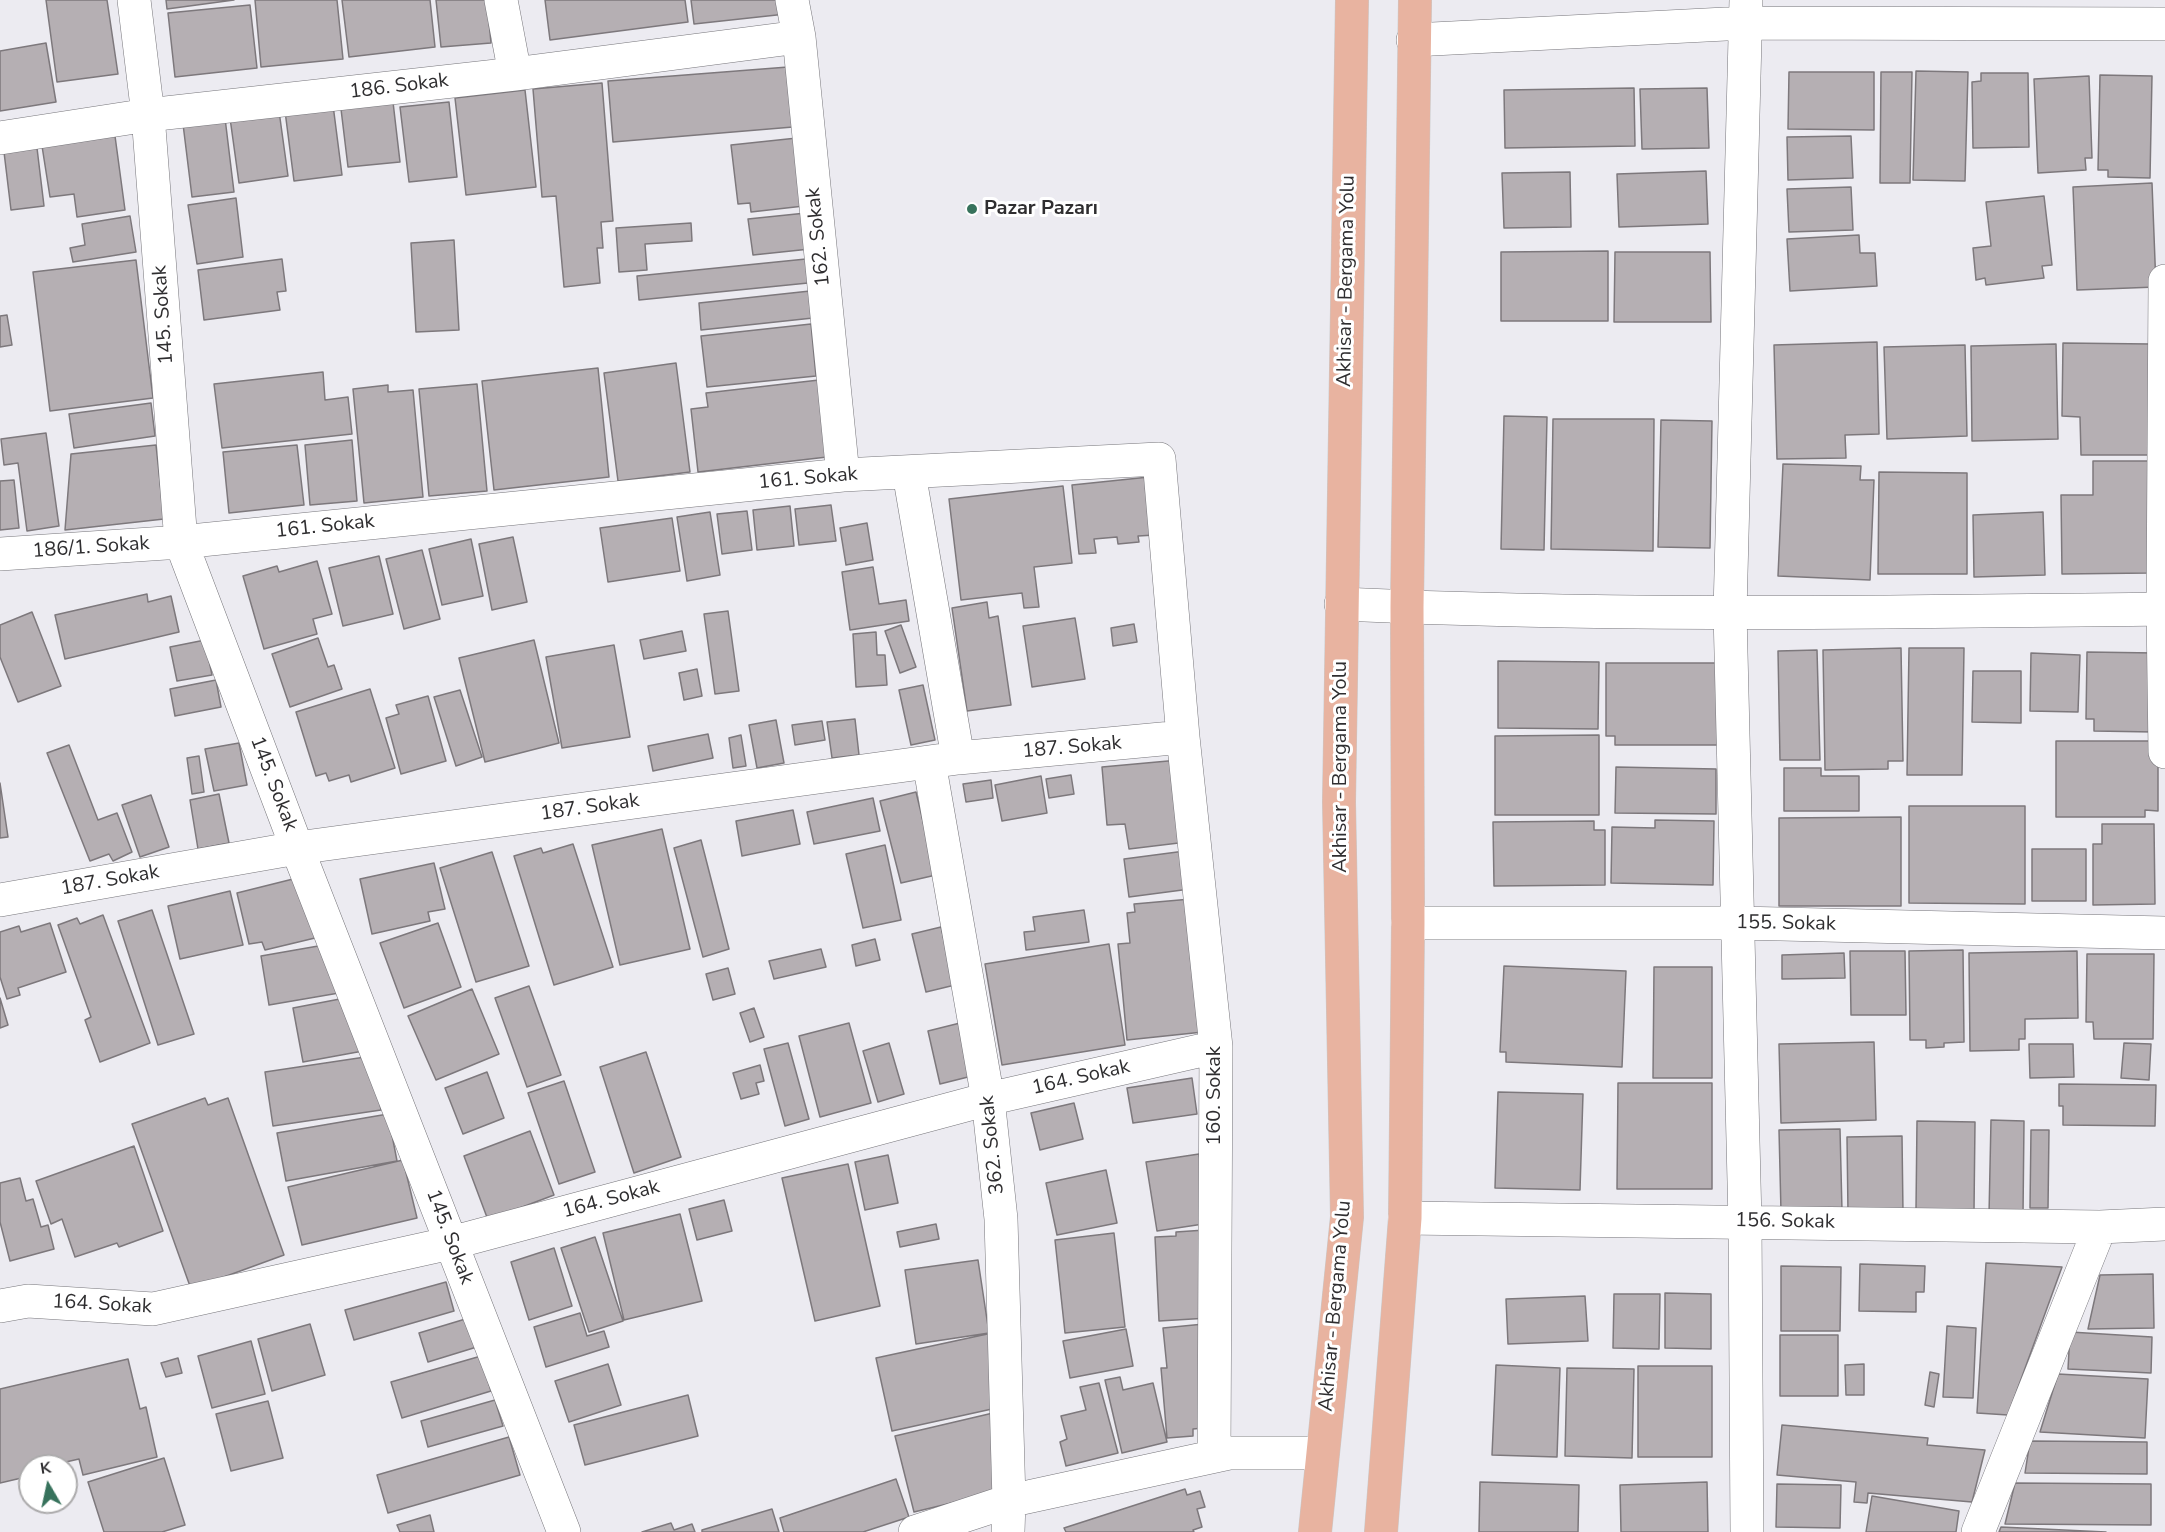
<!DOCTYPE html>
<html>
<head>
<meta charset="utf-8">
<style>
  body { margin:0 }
  #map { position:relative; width:2165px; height:1532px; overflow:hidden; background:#ecebf1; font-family:"Nunito Sans",sans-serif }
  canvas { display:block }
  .north { position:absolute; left:18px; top:1454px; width:60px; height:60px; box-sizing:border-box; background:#fff; border:2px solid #acabac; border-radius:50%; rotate:351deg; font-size:16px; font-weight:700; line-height:24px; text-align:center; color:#2f2e30 }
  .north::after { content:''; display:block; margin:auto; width:21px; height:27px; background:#37725c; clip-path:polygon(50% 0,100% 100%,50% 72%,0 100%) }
</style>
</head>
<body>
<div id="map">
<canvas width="2165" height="1532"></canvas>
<div class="north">K</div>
</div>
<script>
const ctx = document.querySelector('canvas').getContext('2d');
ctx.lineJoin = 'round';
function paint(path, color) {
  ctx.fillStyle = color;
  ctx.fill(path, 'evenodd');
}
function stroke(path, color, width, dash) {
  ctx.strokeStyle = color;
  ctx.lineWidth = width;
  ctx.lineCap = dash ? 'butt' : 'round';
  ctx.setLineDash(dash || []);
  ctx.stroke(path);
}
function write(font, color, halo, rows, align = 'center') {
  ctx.font = font + ' "Nunito Sans",sans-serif';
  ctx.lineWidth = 6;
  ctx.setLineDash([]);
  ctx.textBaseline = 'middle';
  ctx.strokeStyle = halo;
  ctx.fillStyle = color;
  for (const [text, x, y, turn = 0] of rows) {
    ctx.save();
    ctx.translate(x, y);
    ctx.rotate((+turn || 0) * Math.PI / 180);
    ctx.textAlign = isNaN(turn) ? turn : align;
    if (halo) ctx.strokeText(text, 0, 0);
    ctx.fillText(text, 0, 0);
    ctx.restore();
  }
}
const building = new Path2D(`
  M46,0H107L118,74L57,82Z
  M166,0H234L167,9Z
  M255,0H337L343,59L261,67Z
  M342,0H430L435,47L349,57Z
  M436,0H487L491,43L441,47Z
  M545,0H685L688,22L550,40Z
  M691,0H785L786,14L694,24Z
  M250,5L257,68L175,77L168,13Z
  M46,43L56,102L0,111V51Z
  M788,67L793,127L613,142L608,81Z
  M1916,71L1968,72L1965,181L1913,180Z
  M1789,72H1874V130L1788,129Z
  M1881,72H1912L1910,183H1880Z
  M1981,73H2028L2029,147L1973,148L1972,82L1981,81Z
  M2100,75L2152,76L2150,178L2108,177V170H2098Z
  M2089,76L2092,158H2085L2086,170L2038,173L2034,79Z
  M602,83L613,221L601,222L603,248H597L600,283L564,287L556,196L542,197L533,89Z
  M1634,88L1635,146L1505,148L1504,90Z
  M1707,88L1709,148L1642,149L1640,89Z
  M525,90L536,187L466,195L455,98Z
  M393,102L400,162L348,167L341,109Z
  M449,102L457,177L409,182L400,107Z
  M333,105L342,175L294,181L285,111Z
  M279,111L288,176L239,183L230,118Z
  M225,118L234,192L192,197L183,124Z
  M115,136L125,210L77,217L74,194L50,197L42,146Z
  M1851,136L1853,178L1788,180L1787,137Z
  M797,138L804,206L751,212L750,203L738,204L731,145Z
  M37,148L44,206L11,210L4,152Z
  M1706,171L1708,224L1619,227L1617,174Z
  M1570,172L1571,227L1504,228L1502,173Z
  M2152,183L2156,287L2077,290L2073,187Z
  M1851,187L1853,230L1789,232L1787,189Z
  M2044,196L2052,265L2042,266L2044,278L1986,285L1985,278L1976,280L1973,248L1991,246L1986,202Z
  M236,198L243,257L197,264L188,205Z
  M806,213L810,249L753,255L748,219Z
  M130,216L136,252L73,262L70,248L85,245L82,224Z
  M691,223L692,241L645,244L647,270L619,272L616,228Z
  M1859,235L1860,253H1875L1877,286L1790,291L1787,239Z
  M454,240L459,330L416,332L411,243Z
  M1608,251V321H1501V252Z
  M1615,252H1710L1711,322H1614Z
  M282,259L286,291L277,292L280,310L204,320L198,270Z
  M806,259L808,283L639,300L637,276Z
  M136,260L153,398L50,411L33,272Z
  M810,291L813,318L701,330L699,303Z
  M7,315L12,345L0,347V316Z
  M811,324L816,376L707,387L701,336Z
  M1877,342L1879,434L1845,435L1846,458L1777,459L1774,345Z
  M2063,343L2151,344V455H2081L2080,417L2062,416Z
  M2056,344L2058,439L1972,441L1971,346Z
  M1965,345L1967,436L1887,439L1884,347Z
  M676,363L690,472L618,481L604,373Z
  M598,368L609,477L494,490L482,381Z
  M323,372L325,400L348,397L352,434L222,448L214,384Z
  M819,380L827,457L698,472L691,409L708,407L706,393Z
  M477,384L487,491L429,496L419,389Z
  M388,385V392L413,390L423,497L364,503L353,389Z
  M151,403L155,436L74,448L69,414Z
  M1504,416L1547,417L1544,550L1501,549Z
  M1553,419H1654L1653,551L1551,549Z
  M1661,420L1712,421L1710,548L1658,547Z
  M46,433L59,526L27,531L18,463L4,465L1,439Z
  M352,440L357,501L310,505L305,445Z
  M156,445L164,519L65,530L71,454Z
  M297,445L304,505L229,513L223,452Z
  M2093,461H2148L2149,573L2062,574L2061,495H2093Z
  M1783,464L1861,466L1860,480H1874L1870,580L1778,576Z
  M1879,472L1967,473V574H1878Z
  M1149,477L1155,535L1138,536L1139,542L1118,544L1117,537L1094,539L1096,553L1079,554L1072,485Z
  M14,480L19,528L0,530V481Z
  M1063,486L1072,563L1034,567L1039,607L1024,608L1022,593L961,600L949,499Z
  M831,505L836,541L799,545L795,509Z
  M790,506L794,546L757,550L753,510Z
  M747,511L752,550L722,554L717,514Z
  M710,512L720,575L687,581L677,517Z
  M2043,512L2045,575L1974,577L1973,515Z
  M672,518L680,571L608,582L600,528Z
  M867,523L873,560L846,565L840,528Z
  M513,537L527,602L492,610L479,544Z
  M471,539L483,596L442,605L429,549Z
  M422,550L440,619L404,629L386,559Z
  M379,556L393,614L343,626L329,568Z
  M317,561L332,614L313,619L317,634L264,649L243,576L277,566L279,572Z
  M873,567L879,604L906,600L909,621L850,630L842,572Z
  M147,594L148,602L171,596L179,632L65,659L55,615Z
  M987,602L989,618L998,616L1011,705L967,711L952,608Z
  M728,611L739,691L715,694L704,614Z
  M32,612L61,686L18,702L0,657V625Z
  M1075,618L1085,679L1032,687L1023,626Z
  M1134,624L1137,642L1113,646L1111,628Z
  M901,625L916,667L900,673L885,631Z
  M682,631L686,651L644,659L640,640Z
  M876,632L877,655H885L887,685L856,687L853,634Z
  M318,638L328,667L334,665L342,689L290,707L272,654Z
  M205,640L212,675L177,681L170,647Z
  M534,640L559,743L485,762L459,658Z
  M614,645L630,737L562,748L546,657Z
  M1901,648L1903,761H1888V769L1825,770L1823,650Z
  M1909,648H1964L1962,775H1907Z
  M1817,650L1820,760H1780L1778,651Z
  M2087,652L2155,653L2154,732L2094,731V719H2086Z
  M2031,653L2080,655L2078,712L2030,711Z
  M1498,661L1599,662L1598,729L1498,728Z
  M1606,663H1718L1717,745H1615V736H1606Z
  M697,669L702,696L684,700L679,673Z
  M1973,671H2021V723L1972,722Z
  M216,680L221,707L175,716L170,689Z
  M923,685L935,740L911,745L899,690Z
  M370,689L395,768L351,782L349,775L329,781L326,773L316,776L296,712Z
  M460,690L482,757L456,766L434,697Z
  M428,696L446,761L401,774L386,718L399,714L396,705Z
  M855,719L859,755L832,758L827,722Z
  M776,720L784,763L757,768L749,725Z
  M822,721L825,740L795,745L792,725Z
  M708,734L713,758L653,771L648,746Z
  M741,735L746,766L733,768L729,738Z
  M1599,735V815H1495V736Z
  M2056,741H2158V811L2145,810V817H2056Z
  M239,743L247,785L214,791L205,749Z
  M69,745L98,820L117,813L132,852L113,861L109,854L90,861L47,753Z
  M199,756L204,792L192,794L187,758Z
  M1179,760L1187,842L1129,849L1125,824L1107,825L1102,767Z
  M1616,767L1716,769V814L1615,813Z
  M1784,768H1821V776H1859V811H1784Z
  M1071,775L1074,794L1049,798L1046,779Z
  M1041,776L1047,813L1002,821L995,785Z
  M991,780L993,798L966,802L963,784Z
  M0,783L8,837L0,838Z
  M916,792L936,875L901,883L880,801Z
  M219,794L229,843L198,849L190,800Z
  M151,795L169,847L140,857L122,805Z
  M873,798L880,831L814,844L807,812Z
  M1909,806H2025V904L1909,903Z
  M793,810L800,844L742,856L736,821Z
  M1901,817V906H1779V818Z
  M1655,820L1714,821L1713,885L1611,883L1612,827L1655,828Z
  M1594,821V830H1605V885L1494,886L1493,822Z
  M2102,824H2154L2155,904L2093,905V844H2102Z
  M662,829L690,949L620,965L592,845Z
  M701,840L729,949L703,957L674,848Z
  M573,844L613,967L554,985L514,856L541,848L543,853Z
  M885,845L901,920L863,928L846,854Z
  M2032,849H2086V901H2032Z
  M1185,851L1190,889L1129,897L1124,859Z
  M492,852L529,966L476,982L440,868Z
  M434,863L445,909L428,912L430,921L372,934L360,879Z
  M301,877L315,938L265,950L262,942L249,944L237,893Z
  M230,891L243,945L180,959L168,906Z
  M1191,899L1203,1032L1127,1040L1118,944L1130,943L1127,913L1135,912L1134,904Z
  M152,910L194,1034L158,1045L118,921Z
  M1084,910L1089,942L1026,950L1024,932L1035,931L1033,917Z
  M103,915L150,1043L100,1062L85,1020L91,1017L58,925L77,918L80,924Z
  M50,923L66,972L18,988L20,995L7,999L0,977V932L19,926L21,932Z
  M438,923L461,987L404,1008L380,943Z
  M941,927L955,985L926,992L912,934Z
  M875,939L880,960L856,966L852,945Z
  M1109,944L1125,1045L1002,1065L985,964Z
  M324,945L339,993L269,1005L261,956Z
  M821,949L826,967L774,979L769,961Z
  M1963,950L1964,1042L1944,1043V1047L1926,1048V1040H1910L1909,951Z
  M1850,951H1905L1906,1015H1851Z
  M2077,951L2078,1018L2025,1019V1039H2019V1050L1970,1051L1969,953Z
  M1844,953L1845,978L1782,979V955Z
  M2087,954H2154L2153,1039H2094L2093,1022H2086Z
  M1504,966L1626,971L1622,1067L1506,1062V1052H1500Z
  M1654,967H1712V1078H1653Z
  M728,968L735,994L713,1000L706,974Z
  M529,986L561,1075L527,1087L495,998Z
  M472,989L499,1054L436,1080L408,1016Z
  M0,998L8,1025L0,1028Z
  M345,998L363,1051L303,1062L293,1008Z
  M754,1008L764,1037L750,1042L740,1013Z
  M964,1022L976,1075L940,1084L928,1031Z
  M849,1023L871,1103L820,1117L799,1036Z
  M1874,1042L1876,1120L1781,1123L1779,1044Z
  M788,1043L809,1119L785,1126L764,1049Z
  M889,1043L904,1094L878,1102L863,1051Z
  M2124,1043L2151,1044L2149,1080L2121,1078Z
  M2029,1044H2073L2074,1077L2030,1078Z
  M646,1052L681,1157L634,1173L600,1067Z
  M372,1056L381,1110L273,1126L265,1072Z
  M760,1065L764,1081L756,1083L759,1094L741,1099L733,1073Z
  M487,1072L504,1118L463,1134L445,1088Z
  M1192,1078L1197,1114L1133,1123L1127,1088Z
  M564,1081L595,1172L559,1184L528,1093Z
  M1618,1083H1712V1189H1617Z
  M2059,1084L2156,1085L2155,1126L2063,1125V1106H2059Z
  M1498,1092L1583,1094L1580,1190L1495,1188Z
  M205,1098L208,1105L228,1098L284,1255L191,1289L132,1124Z
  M1074,1103L1083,1139L1040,1150L1031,1113Z
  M388,1114L397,1161L286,1181L277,1133Z
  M1991,1120L2024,1121L2023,1215H1989Z
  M1917,1121L1975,1122L1974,1210L1916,1209Z
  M1840,1129L1842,1211L1781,1212L1779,1130Z
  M2031,1130H2049L2048,1208H2030Z
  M530,1131L554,1195L488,1220L464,1156Z
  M1902,1136L1903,1213H1848L1847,1137Z
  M134,1146L163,1231L119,1247L117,1243L75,1257L62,1219L51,1224L36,1181Z
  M1199,1154L1210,1223L1157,1231L1146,1162Z
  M888,1155L898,1203L865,1210L855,1162Z
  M403,1160L417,1218L302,1245L288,1187Z
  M848,1164L880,1306L815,1321L782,1178Z
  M1106,1170L1117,1223L1057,1235L1046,1183Z
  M20,1178L26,1201L33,1199L41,1227L48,1225L54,1249L10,1261L0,1222V1183Z
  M724,1200L732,1231L697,1240L689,1209Z
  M680,1214L702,1301L624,1320L603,1233Z
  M936,1224L939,1239L900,1247L897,1232Z
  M1205,1230L1209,1318L1159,1321L1155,1237L1176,1236V1232Z
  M1114,1233L1125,1327L1065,1333L1055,1240Z
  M595,1237L623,1321L589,1332L561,1248Z
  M554,1248L572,1306L529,1320L511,1262Z
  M978,1260L989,1333L916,1344L905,1270Z
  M1986,1263L2062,1267L2008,1415L1977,1413Z
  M1860,1264L1925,1266L1924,1292H1916V1312L1859,1311Z
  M1781,1266L1841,1267L1840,1331H1781Z
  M2153,1274L2154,1328L2088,1329L2100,1275Z
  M446,1282L454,1311L354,1340L345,1310Z
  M1665,1293L1711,1294V1349L1665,1348Z
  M1614,1294H1660L1659,1349L1613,1348Z
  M1585,1296L1588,1341L1508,1344L1506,1299Z
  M580,1313L587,1336L604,1331L609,1347L546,1367L534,1327Z
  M472,1317L480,1346L428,1362L419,1333Z
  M310,1324L325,1375L272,1391L258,1339Z
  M1204,1324L1214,1427L1193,1429V1436L1167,1438L1161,1368H1167L1163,1328Z
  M1947,1326L1976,1328L1973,1398L1943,1397Z
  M1126,1329L1133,1366L1070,1378L1063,1341Z
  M2070,1332L2152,1337L2151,1373L2068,1369Z
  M992,1333L1001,1407L892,1431L876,1358Z
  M1780,1335H1838V1396H1780Z
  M251,1341L265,1394L212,1408L198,1356Z
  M481,1356L491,1391L402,1418L391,1382Z
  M178,1358L182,1373L166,1377L161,1363Z
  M128,1359L140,1409L146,1407L157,1457L83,1475L79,1459L48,1466H30V1476L0,1483V1389Z
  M608,1364L621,1405L569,1422L555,1381Z
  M1864,1364V1395H1846L1845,1365Z
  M1496,1365L1560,1368L1557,1457L1492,1455Z
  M1638,1366H1712V1457H1638Z
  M1567,1368L1634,1369L1632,1458L1565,1456Z
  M1930,1372L1939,1374L1934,1407L1925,1405Z
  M2058,1374L2148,1379L2145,1438L2040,1432Z
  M1120,1377L1123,1390L1153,1383L1167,1442L1122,1453L1105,1380Z
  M1099,1383L1118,1453L1066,1466L1060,1442L1067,1439L1061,1416L1086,1410L1080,1387Z
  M688,1395L698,1436L585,1465L574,1425Z
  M495,1400L503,1426L428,1447L421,1421Z
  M268,1401L283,1458L231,1471L216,1414Z
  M993,1413L1006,1490L914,1512L895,1436Z
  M1782,1425L1928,1438L1927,1445L1985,1450L1972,1502L1868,1493L1867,1503L1854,1502L1856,1482L1777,1475Z
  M509,1437L520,1475L388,1513L377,1475Z
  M2030,1441L2147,1442V1474L2025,1473Z
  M164,1458L185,1525L162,1532H104L88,1482Z
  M896,1479L909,1517L863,1532H784L780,1518Z
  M1480,1482L1579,1485L1578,1532H1479Z
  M1707,1482L1708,1532H1621L1620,1485Z
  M2015,1483L2151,1484V1525L2005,1524Z
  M1777,1484L1841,1485L1840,1528L1776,1527Z
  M1185,1489L1187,1495L1200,1491L1205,1507L1197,1509L1202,1527L1193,1530L1194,1532H1066L1064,1528Z
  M1872,1496L1959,1511L1956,1532H1866Z
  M772,1509L779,1532H702V1530Z
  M430,1515L434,1532H400L397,1525Z
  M671,1523L674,1530L692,1524L695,1532H642Z
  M2001,1527L2106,1532H1999Z`);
const street = new Path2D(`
  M134,0L148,115L181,542L297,848L564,1532
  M501,0L515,74
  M792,0L799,37L843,475
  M1746,0L1730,612L1745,1222L1747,1532
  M1413,40L1745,23L2165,24
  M0,138L148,115L515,74L799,37
  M2165,281L2163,609L2165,752
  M909,473L958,758
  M0,554L181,542L843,475L1159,459L1183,737L1216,1047L1214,1456
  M929,762L988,1099L1001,1219L1009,1501L1008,1532
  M0,900L297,848L958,758L1183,737
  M1408,923H1738L2165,933
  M1405,1218L2100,1227L2165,1224
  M0,1306L28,1301L153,1309L451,1243L988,1099L1216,1047
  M915,1532L1009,1501L1230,1453H1322
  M1978,1532L2100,1227`);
const secondary = new Path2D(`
  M1341,604C1616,617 1891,612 2165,609`);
const primary = new Path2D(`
  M1315,1532L1347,1217L1339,802L1352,0
  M1381,1532L1405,1218L1408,923L1407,607L1415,0`);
const markers = [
  [972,209,6,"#37725c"]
];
const streetNames = [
  ["186. Sokak",399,87,-7],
  ["162. Sokak",819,237,-96],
  ["Akhisar - Bergama Yolu",1347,281,-89],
  ["145. Sokak",164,315,-94],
  ["161. Sokak",808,479,-5],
  ["161. Sokak",325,527,-6],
  ["186/1. Sokak",91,548,-4],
  ["187. Sokak",1072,748,-5],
  ["Akhisar - Bergama Yolu",1341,767,-90],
  ["145. Sokak",273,784,69],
  ["187. Sokak",590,808,-8],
  ["187. Sokak",110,881,-10],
  ["155. Sokak",1786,924,1],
  ["164. Sokak",1081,1078,-13],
  ["160. Sokak",1215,1096,-90],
  ["362. Sokak",993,1145,-96],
  ["164. Sokak",611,1200,-15],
  ["156. Sokak",1785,1222,1],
  ["145. Sokak",449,1237,69],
  ["164. Sokak",102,1305,3],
  ["Akhisar - Bergama Yolu",1336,1306,-85]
];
const poiNames = [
  ["Pazar Pazarı",984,209]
];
paint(building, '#b5afb3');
stroke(building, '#7d787c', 1.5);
stroke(street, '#77767b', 34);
stroke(secondary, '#77767b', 34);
stroke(primary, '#c9c9c9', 34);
stroke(street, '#fff', 33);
stroke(secondary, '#fff', 33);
stroke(primary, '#e8b3a0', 33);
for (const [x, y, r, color] of markers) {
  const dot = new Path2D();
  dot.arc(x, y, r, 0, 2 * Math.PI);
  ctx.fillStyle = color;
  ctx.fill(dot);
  stroke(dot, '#fff', 2);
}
write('20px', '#2f2e30', '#fff', streetNames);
write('bold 20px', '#2f2e30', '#fff', poiNames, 'left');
</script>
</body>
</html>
